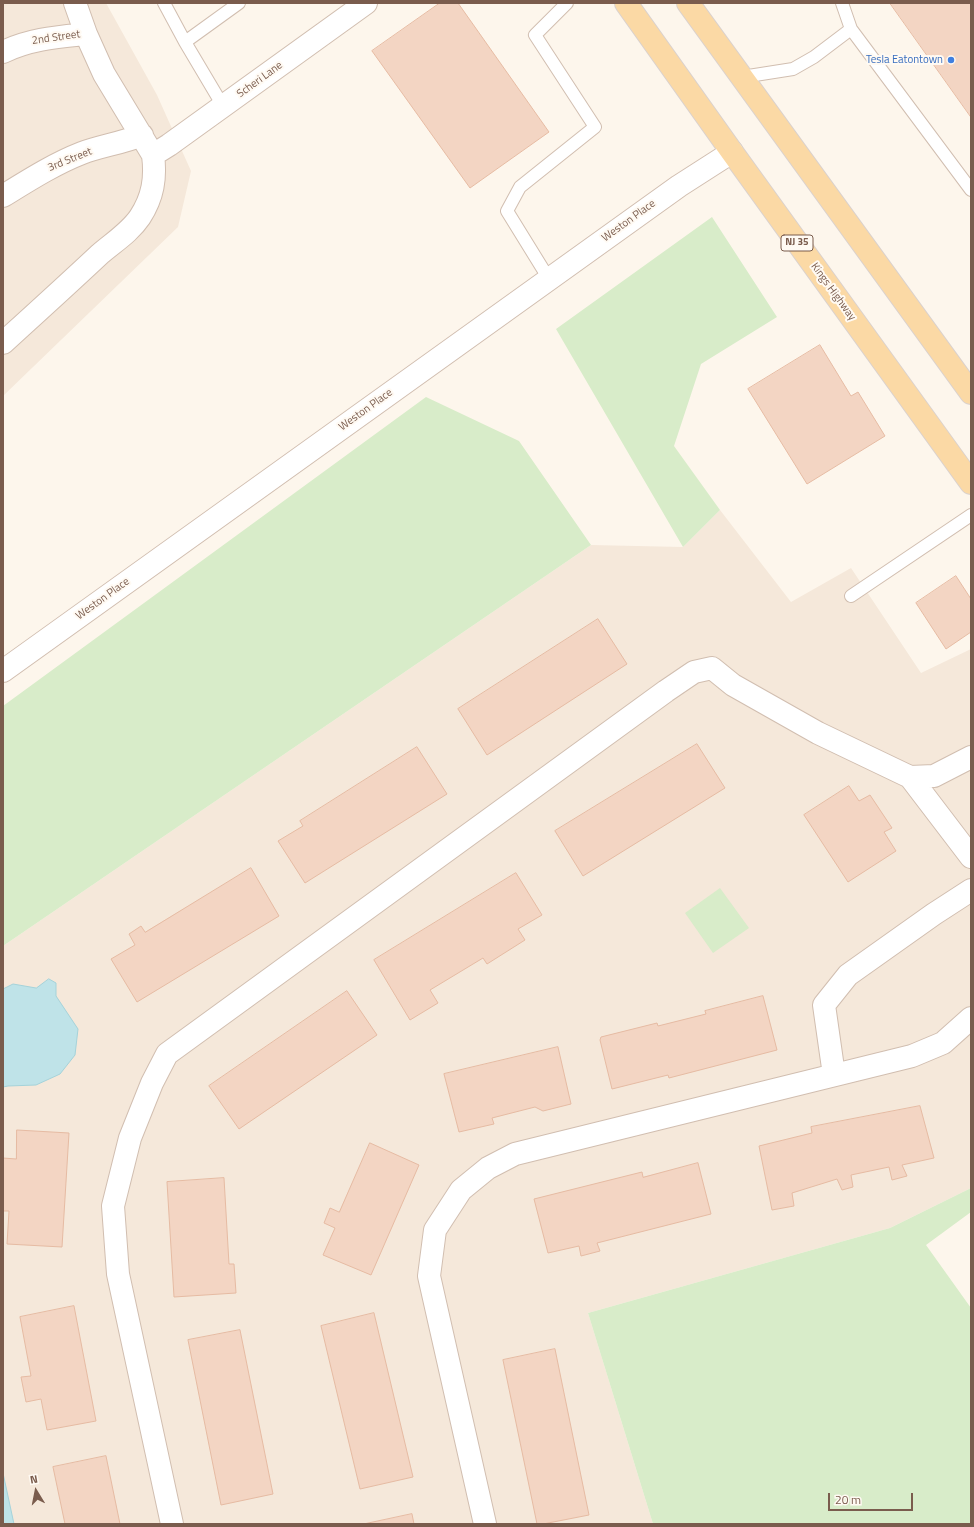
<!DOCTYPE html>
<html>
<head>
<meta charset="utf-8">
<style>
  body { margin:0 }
  #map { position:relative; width:974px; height:1527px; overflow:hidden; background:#fdf6ec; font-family:"Titillium Web",sans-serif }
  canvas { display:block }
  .frame { position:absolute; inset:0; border:4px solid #7a5c4d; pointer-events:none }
  .north { position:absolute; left:16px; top:1471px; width:40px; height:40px; -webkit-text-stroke:3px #fffaf3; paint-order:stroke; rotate:350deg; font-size:11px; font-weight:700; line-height:16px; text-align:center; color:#7a5c4d }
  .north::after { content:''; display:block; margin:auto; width:14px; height:18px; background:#7a5c4d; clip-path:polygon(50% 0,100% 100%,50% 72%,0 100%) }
  .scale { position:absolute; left:828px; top:1493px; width:85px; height:18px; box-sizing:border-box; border:2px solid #7a5c4d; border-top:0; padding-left:5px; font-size:12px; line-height:14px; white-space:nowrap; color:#7a5c4d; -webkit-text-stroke:3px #fffaf3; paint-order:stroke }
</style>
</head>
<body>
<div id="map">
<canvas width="974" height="1527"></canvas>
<div class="frame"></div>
<div class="north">N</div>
<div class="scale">20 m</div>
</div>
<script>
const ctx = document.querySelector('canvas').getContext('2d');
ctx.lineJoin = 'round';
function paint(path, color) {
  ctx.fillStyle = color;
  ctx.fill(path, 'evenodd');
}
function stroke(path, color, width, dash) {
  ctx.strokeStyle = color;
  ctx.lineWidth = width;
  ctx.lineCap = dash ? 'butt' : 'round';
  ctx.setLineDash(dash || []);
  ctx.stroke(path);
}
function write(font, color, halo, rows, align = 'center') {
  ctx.font = font + ' "Titillium Web",sans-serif';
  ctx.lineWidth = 4;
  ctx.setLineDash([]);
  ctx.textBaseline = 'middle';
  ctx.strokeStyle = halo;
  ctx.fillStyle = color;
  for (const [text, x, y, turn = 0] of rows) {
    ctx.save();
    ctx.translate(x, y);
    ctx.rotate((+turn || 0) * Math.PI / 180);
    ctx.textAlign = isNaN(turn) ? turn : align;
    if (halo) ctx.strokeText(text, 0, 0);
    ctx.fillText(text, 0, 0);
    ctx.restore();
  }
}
const residential = new Path2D(`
  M3,3H106L157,95L191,171L178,227L3,396Z
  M720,510L791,602L851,568L921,673L971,649V1188L890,1228L588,1313L653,1524H3V946L591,545L683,547Z`);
const green = new Path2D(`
  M712,217L777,317L701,364L674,446L720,510L683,547L556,329Z
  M426,397L519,441L591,545L3,946V706Z
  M720,888L749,928L713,953L685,913Z
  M971,1188V1212L926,1245L971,1308V1524H653L588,1313L890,1228Z`);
const water = new Path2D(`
  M49,979L56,983V996L78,1029L75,1055L60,1074L36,1085L8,1086L3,1087V989L13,984L36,988Z
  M3,1473L14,1524H3Z`);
const building = new Path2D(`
  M440,3H458L549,132L470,188L372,51Z
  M890,3H971V117Z
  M820,345L851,396L858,392L885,436L807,484L748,389Z
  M956,576L971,599V632L946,649L916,603Z
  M598,619L627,664L487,755L458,709Z
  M697,744L725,788L583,876L555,831Z
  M417,747L447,794L305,883L278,841L303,826L300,821Z
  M849,786L859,801L870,795L892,828L884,832L896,851L848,882L804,815Z
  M251,868L279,916L137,1002L111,959L135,945L129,934L141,926L145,932Z
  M516,873L542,915L518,929L525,940L487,964L483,958L430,990L438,1003L410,1020L374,960Z
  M347,991L377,1035L239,1129L209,1086Z
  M763,996L777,1050L669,1078L668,1075L612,1089L600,1040L601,1037L657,1023L658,1026L706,1014L705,1011Z
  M558,1047L571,1104L543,1111L535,1107L492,1118L494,1124L459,1132L444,1074Z
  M920,1106L934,1158L902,1165L907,1176L892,1180L889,1167L851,1175L853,1187L842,1190L837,1179L792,1193L794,1206L772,1210L759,1146L812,1133L811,1127Z
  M17,1130L69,1133L62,1247L7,1244L9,1211H3V1158L16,1159Z
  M370,1143L419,1165L371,1275L323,1255L335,1228L324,1223L330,1208L339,1212Z
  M698,1163L711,1214L597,1243L600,1251L581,1256L579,1246L548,1253L534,1199L642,1172L643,1177Z
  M224,1178L229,1264H234L236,1293L174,1297L167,1182Z
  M74,1306L96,1421L47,1430L41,1399L26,1402L21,1377L31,1376L20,1317Z
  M374,1313L413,1477L360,1489L321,1326Z
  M240,1330L273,1494L221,1505L188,1340Z
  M555,1349L589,1515L543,1524H537L503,1360Z
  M106,1456L120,1524H65L53,1467Z
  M412,1514L414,1524H364Z`);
const lane = new Path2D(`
  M164,3L185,42L223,106
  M842,3L851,29L971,190
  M185,42L239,3
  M742,77L793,69L814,57L851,29
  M549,279L507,211L520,187L595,127L535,35L567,3
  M851,596L971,515`);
const street = new Path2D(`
  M3,52C30,39 57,37 86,34
  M153,155L169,145L366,3
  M3,196C29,180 54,164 82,153C101,146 122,143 142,135
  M3,343C35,314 68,284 100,254C114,242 130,232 140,217C153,197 156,178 153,155L104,74L86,34L75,3
  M3,671L679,186L732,152
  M910,777L971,857
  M834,1075L824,1005L848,975L934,914L971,890
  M172,1524L118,1274L113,1206L130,1138L152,1083L167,1054L666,691L694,672L712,668L733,685L818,733L910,777L934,776L971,757
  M485,1524L429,1276L435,1230L461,1190L488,1168L515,1154L912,1056L943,1043L971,1018`);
const primary = new Path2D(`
  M626,3L732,152L971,483
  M688,3L971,393`);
const markers = [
  [951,60,4,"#3f7fe0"]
];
const shields = [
  [797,243,32]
];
const shieldNames = [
  ["NJ 35",797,243]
];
const streetNames = [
  ["2nd Street",56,38,-8],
  ["Scheri Lane",260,80,-36],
  ["3rd Street",70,160,-22],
  ["Weston Place",629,221,-36],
  ["Kings Highway",833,292,54],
  ["Weston Place",366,410,-36],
  ["Weston Place",103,599,-36]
];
const shopNames = [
  ["Tesla Eatontown",943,60]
];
paint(residential, '#f5e8da');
paint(green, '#d8ecc9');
paint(water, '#bfe3e8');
stroke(water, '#a5d3da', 1);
paint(building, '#f3d5c3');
stroke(building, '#e6bba3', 1);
stroke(lane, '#d1beb0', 14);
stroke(street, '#d1beb0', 24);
stroke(primary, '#dad1cd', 24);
stroke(lane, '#fff', 12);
stroke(street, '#fff', 22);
stroke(primary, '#fbd9a5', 22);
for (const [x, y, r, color] of markers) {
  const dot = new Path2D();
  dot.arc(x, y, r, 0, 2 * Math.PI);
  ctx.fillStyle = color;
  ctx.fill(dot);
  stroke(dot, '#fffaf3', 1.5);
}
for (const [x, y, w] of shields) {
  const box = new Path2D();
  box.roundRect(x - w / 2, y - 8, w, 16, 3);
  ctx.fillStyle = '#fffaf3';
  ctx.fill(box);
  stroke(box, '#7a5c4d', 1);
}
write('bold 10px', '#7a5c4d', null, shieldNames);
write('11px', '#7a5c4d', '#fffaf3', streetNames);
write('11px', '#366cbe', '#fffaf3', shopNames, 'right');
</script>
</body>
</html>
